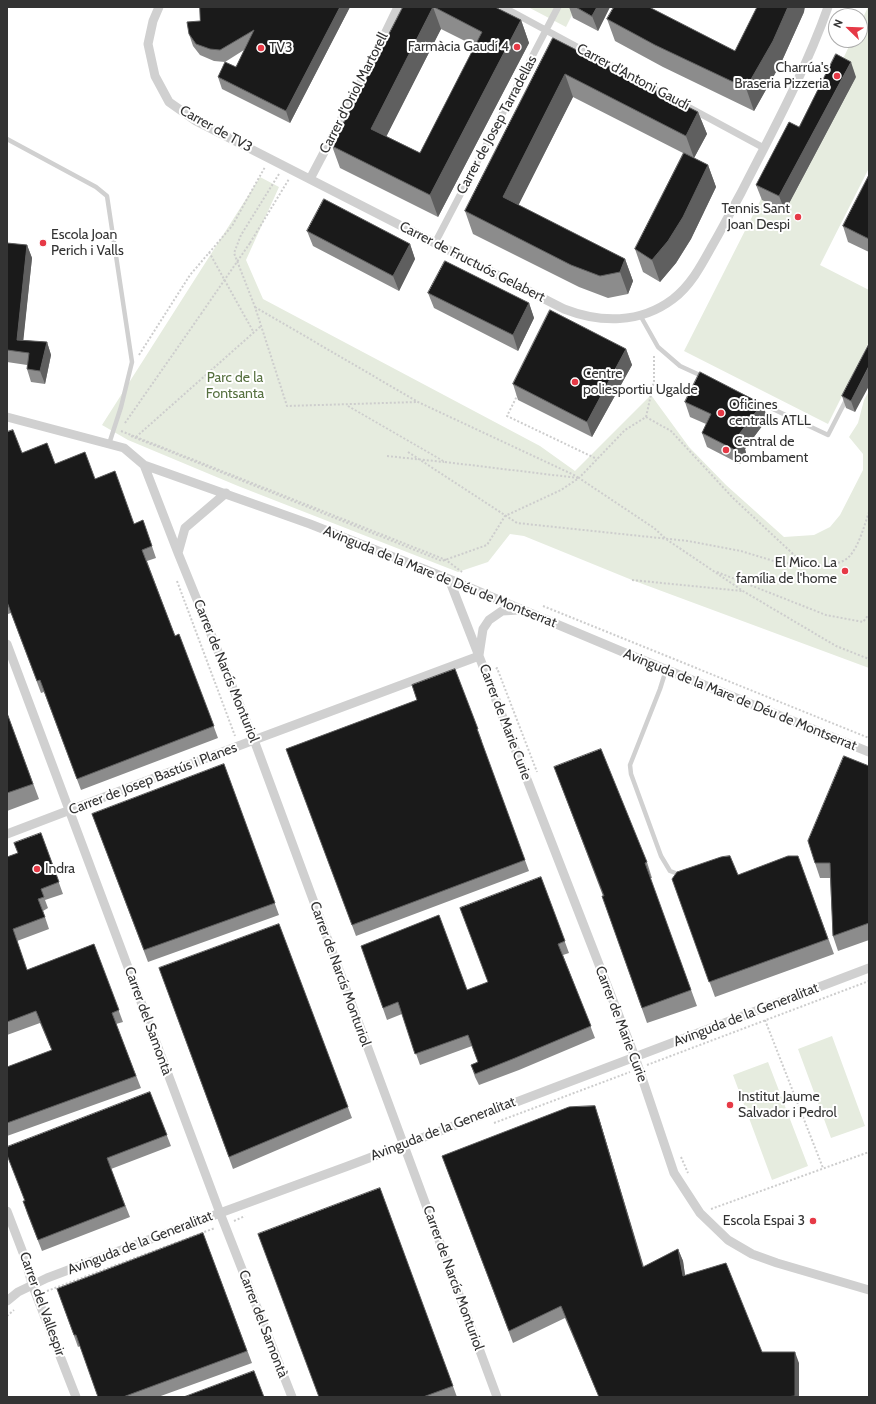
<!DOCTYPE html>
<html>
<head>
<meta charset="utf-8">
<style>
  body { margin:0 }
  #map { position:relative; width:876px; height:1404px; overflow:hidden; background:#fff; font-family:Cabin,sans-serif }
  canvas { display:block }
  .frame { position:absolute; inset:0; border:8px solid #333; pointer-events:none }
  .north { position:absolute; left:828px; top:8px; width:40px; height:40px; box-sizing:border-box; background:#fff; border:1px solid #adadad; border-radius:50%; rotate:293deg; font-size:11px; font-weight:700; line-height:16px; text-align:center; color:#333 }
  .north::after { content:''; display:block; margin:auto; width:14px; height:18px; background:#e63946; clip-path:polygon(50% 0,100% 100%,50% 72%,0 100%) }
</style>
</head>
<body>
<div id="map">
<canvas width="876" height="1404"></canvas>
<div class="frame"></div>
<div class="north">N</div>
</div>
<script>
const ctx = document.querySelector('canvas').getContext('2d');
ctx.lineJoin = 'round';
function paint(path, color) {
  ctx.fillStyle = color;
  ctx.fill(path, 'evenodd');
}
function stroke(path, color, width, dash) {
  ctx.strokeStyle = color;
  ctx.lineWidth = width;
  ctx.lineCap = dash ? 'butt' : 'round';
  ctx.setLineDash(dash || []);
  ctx.stroke(path);
}
function write(font, color, halo, rows, align = 'center') {
  ctx.font = font + ' Cabin,sans-serif';
  ctx.lineWidth = 4;
  ctx.setLineDash([]);
  ctx.textBaseline = 'middle';
  ctx.strokeStyle = halo;
  ctx.fillStyle = color;
  for (const [text, x, y, turn = 0] of rows) {
    ctx.save();
    ctx.translate(x, y);
    ctx.rotate((+turn || 0) * Math.PI / 180);
    ctx.textAlign = isNaN(turn) ? turn : align;
    if (halo) ctx.strokeText(text, 0, 0);
    ctx.fillText(text, 0, 0);
    ctx.restore();
  }
}
const green = new Path2D(`
  M528,7H576L566,27Z
  M868,7L869,168L820,265L869,290V342L828,424L684,351L793,136L804,141L852,40H860V24Z
  M260,177L279,187L246,260L263,299L540,446L575,471L651,395L689,447L726,485L784,537L814,535L830,527L840,515L863,470V454L849,437L858,423L864,400L869,391V668L632,580L524,536L510,534L488,562L458,572L238,486L128,440L102,425Z
  M832,1036L865,1126L831,1138L798,1049Z
  M768,1062L808,1166L772,1180L733,1075Z`);
const path = new Path2D(`
  M279,174L241,235L234,253L255,307L287,406L418,402
  M250,243L289,179
  M209,252L253,331
  M255,307L418,402L574,475L579,478
  M139,355L190,275L232,226L265,167
  M518,394L507,416L597,459
  M348,406L445,462L578,478
  M646,417L654,381V354
  M125,423L201,314
  M121,431L446,560L462,572
  M131,436L442,561L487,545L505,516L561,490L579,478
  M136,437L261,326
  M408,452L517,523L688,541L741,551L777,562L805,565
  M387,456L444,462
  M869,512C864,526 857,555 843,561C832,566 818,565 806,566L733,498L671,431L646,417L625,430L579,478L654,528L666,539L743,591L836,646L869,659
  M717,572L826,615L863,622L869,614
  M632,580L742,591
  M177,581L235,736
  M543,606L869,738
  M496,669L497,668L537,772
  M765,1020L823,1168
  M647,1065L869,981
  M494,1123L630,1072
  M681,1157L688,1173
  M711,1209L869,1152
  M234,1221L245,1216
  M47,1291L215,1228
  M7,1316L14,1310`);
const service = new Path2D(`
  M7,139L96,187L107,196L132,362L121,407L109,444
  M640,315L658,347L680,366L704,377
  M758,402L828,435L847,398
  M666,670L660,689L630,765L631,774L661,856L670,871L681,875`);
const pedestrian = new Path2D(`
  M503,7L764,148
  M435,243L558,7`);
const minor = new Path2D(`
  M159,7L153,21L148,44L155,76L169,102L196,121L564,309C600,323 640,324 673,299C691,285 701,266 712,246C722,229 731,211 741,193C772,132 805,72 828,7
  M310,179L372,61L398,7
  M7,417L124,448L144,465L310,524L449,579L623,652L869,752
  M144,465L178,553L254,740L497,1397
  M178,553L185,528L226,493
  M449,579L635,1057L674,1173L700,1213L728,1240L752,1254L777,1263L869,1290
  M7,644L220,1213L292,1397
  M479,655L483,629L489,620L502,611L519,610
  M7,834L254,740L479,656
  M7,1211L25,1258L32,1284L76,1397
  M7,1301L18,1292L47,1278L220,1213L348,1166L869,968`);
const pathBridge = new Path2D(`
  M201,314L250,243`);
const wall = new Path2D(`
  M350,7L290,123L222,89L218,77L236,67L244,50L225,62L214,61L200,55L193,46L189,34Z
  M403,7H495L521,20L529,43L438,217L340,168L332,146ZM441,29L475,46L420,153L386,136Z
  M569,7H610L598,31L573,18Z
  M804,12L781,63L754,111L663,67L615,41L607,19L735,51Z
  M553,38L698,112L707,134L694,158L708,165L716,187L691,239L676,263L660,282L643,272L635,249L683,153L573,97L518,205L625,259L633,281L628,294L608,298L579,287L473,234L465,211Z
  M856,77L785,211L762,200L756,185Z
  M869,175V252L848,242L843,226Z
  M307,231L410,244L415,259L399,291L313,246Z
  M7,243L27,245L32,258L23,340L47,342L51,355L45,384L31,382L27,369V365L7,362Z
  M428,293L529,303L534,318L518,351L434,308Z
  M869,344L855,412L846,408L842,396Z
  M626,349L632,365L592,437L518,400L513,384Z
  M685,402L768,418L745,449L746,453L740,464L707,447L702,433L706,424L690,417Z
  M7,432L22,453L55,464L95,479L134,524L143,520L156,558L147,561L175,636L179,634L218,738L81,790L44,692L41,693L11,613L8,614L7,610Z
  M455,669L482,741H481L529,871L356,936L286,749L417,700Z
  M7,713L39,799L7,811Z
  M224,764L279,915L148,962L92,814Z
  M869,766V940L838,951L833,936L830,878H820L815,863Z
  M554,767L647,862L652,878H650L697,1006L647,1023L602,896H603Z
  M41,833L63,894L45,900L48,908L43,911L49,929L17,941L27,970L94,944L123,1022L116,1024L141,1088L7,1136V1067L52,1051L40,1023L7,1035V857L18,853Z
  M798,856L834,954L715,997L672,879L738,875Z
  M541,877L569,953L563,955L595,1038L519,1070L479,1085L475,1077L471,1065L478,1062L472,1046L420,1065L402,1014L387,1020L361,946L467,990L488,982Z
  M279,924L352,1118L233,1169L159,968Z
  M150,1092L171,1146L111,1169L130,1217L42,1251L27,1213L24,1201Z
  M599,1118L644,1267L678,1249L683,1261L685,1276L762,1352L799,1363V1397H599L565,1318L513,1343L442,1156Z
  M380,1188L457,1397H319Z
  M203,1233L252,1363L158,1397H98L80,1346L78,1347L57,1289Z`);
const shadedWall = new Path2D(`
  M340,7H350L290,123L286,111Z
  M433,7L441,29L379,151L371,129Z
  M597,7H610L598,31L592,16Z
  M788,7H805L804,12L781,63L754,111L746,88Z
  M521,20L529,43L438,217L430,195Z
  M851,62L856,77L785,211L779,196Z
  M565,74L573,97L511,220L503,197Z
  M698,112L707,134L694,158L686,136Z
  M708,165L716,187L691,239L676,263L660,282L652,260Z
  M410,244L415,259L399,291L393,276Z
  M27,245L32,258L22,353L17,340Z
  M625,259L633,281L628,294L620,272Z
  M529,303L534,318L518,351L513,335Z
  M47,342L51,355L45,384L40,371Z
  M626,349L632,365L592,437L587,422Z
  M869,366V386L855,412L851,401Z
  M762,404L768,418L745,449L746,453L740,464L735,450L737,437Z
  M595,1106L599,1118L647,1279L643,1267Z
  M678,1249L683,1261L687,1288L683,1276Z
  M795,1352L799,1363V1397H795Z`);
const building = new Path2D(`
  M200,7H340L286,111L218,77L225,62L236,67L254,30L220,50L210,49L196,44L189,34L187,22L200,21Z
  M403,7H433L371,129L420,153L482,32L434,7H495L521,20L430,195L332,146Z
  M576,7H597L592,16Z
  M614,7H649L735,51L757,7H788L773,41L746,88L655,45L607,19Z
  M553,38L698,112L686,136L565,74L503,197L625,259L620,272L600,276L571,265L465,211Z
  M836,54L851,62L779,196L756,185L789,122L799,127Z
  M684,153L708,165L683,217L668,241L652,260L635,249Z
  M869,175V239L843,226Z
  M324,199L410,244L393,276L307,231Z
  M7,243L27,245L17,340L47,342L40,371L27,369L29,353L7,350Z
  M445,261L529,303L513,335L428,293Z
  M550,310L626,349L587,422L513,384Z
  M869,344V366L851,401L842,396Z
  M700,372L762,404L737,437L741,439L735,450L702,433L711,414L685,402Z
  M13,430L22,453L47,443L55,464L85,452L95,479L115,471L134,524L143,520L152,546L142,550L175,636L179,634L214,726L77,779L40,680L37,681L7,602V432Z
  M455,669L478,729H477L525,860L352,925L286,749L417,700L412,685Z
  M7,713L33,784L7,793Z
  M601,749L647,862L645,863L691,990L642,1008L602,896H604L554,767Z
  M844,756L869,766V923L833,936L830,863H815L808,841Z
  M224,764L275,903L144,950L92,814Z
  M41,833L59,882L41,889L44,897L38,899L45,917L13,929L27,970L94,944L119,1010L112,1013L136,1076L7,1123V1067L52,1050L36,1011L7,1022V857L18,853L14,843Z
  M730,856L738,875L788,856H798L828,939L709,982L672,879L677,872L721,857Z
  M541,877L565,941L558,944L591,1026L515,1058L475,1074L471,1065L478,1062L468,1035L415,1054L398,1002L383,1008L361,946L439,915L467,990L488,982L460,908Z
  M279,924L348,1107L229,1157L159,968Z
  M150,1092L167,1135L107,1158L125,1206L38,1240L23,1201H25L7,1155V1147Z
  M595,1106L643,1267L678,1249L683,1276L726,1263L762,1352H795V1396L786,1397H599L561,1306L509,1331L442,1156L569,1107Z
  M380,1188L453,1386L423,1397H319L258,1234Z
  M203,1233L247,1351L123,1397H98L76,1335H74L57,1289Z
  M254,1371L264,1397H184Z`);
const markers = [
  [517,47,4,"#e63946"],
  [261,48,4,"#e63946"],
  [837,76,4,"#e63946"],
  [798,217,4,"#e63946"],
  [43,243,4,"#e63946"],
  [575,382,4,"#e63946"],
  [721,413,4,"#e63946"],
  [726,450,4,"#e63946"],
  [845,571,4,"#e63946"],
  [37,869,4,"#e63946"],
  [730,1105,4,"#e63946"],
  [813,1221,4,"#e63946"]
];
const poiNames = [
  ["Farmàcia Gaudí 4",509,47,"right"],
  ["TV3",269,48],
  ["Charrúa's",829,68,"right"],
  ["Braseria Pizzeria",829,84,"right"],
  ["Tennis Sant",790,209,"right"],
  ["Joan Despi",790,225,"right"],
  ["Escola Joan",51,235],
  ["Perich i Valls",51,251],
  ["Centre",583,374],
  ["poliesportiu Ugalde",583,390],
  ["Oficines",729,405],
  ["centralls ATLL",729,421],
  ["Central de",734,442],
  ["bombament",734,458],
  ["El Mico. La",837,563,"right"],
  ["família de l'home",837,579,"right"],
  ["Indra",45,869],
  ["Institut Jaume",738,1097],
  ["Salvador i Pedrol",738,1113],
  ["Escola Espai 3",805,1221,"right"]
];
const streetNames = [
  ["Carrer d'Antoni Gaudí",633,77,28],
  ["Carrer d'Oriol Martorell",354,93,-63],
  ["Carrer de Josep Tarradellas",497,125,-62],
  ["Carrer de TV3",216,129,29],
  ["Carrer de Fructuós Gelabert",472,262,27],
  ["Avinguda de la Mare de Déu de Montserrat",440,577,22],
  ["Carrer de Narcís Monturiol",226,671,68],
  ["Avinguda de la Mare de Déu de Montserrat",740,700,22],
  ["Carrer de Marie Curie",505,722,69],
  ["Carrer de Josep Bastús i Planes",153,779,-21],
  ["Carrer de Narcís Monturiol",340,974,70],
  ["Avinguda de la Generalitat",746,1015,-21],
  ["Carrer del Samontà",148,1021,70],
  ["Carrer de Marie Curie",621,1024,69],
  ["Avinguda de la Generalitat",443,1129,-21],
  ["Avinguda de la Generalitat",140,1243,-21],
  ["Carrer de Narcís Monturiol",453,1278,70],
  ["Carrer del Vallespir",42,1304,70],
  ["Carrer del Samontà",263,1324,69]
];
const parkNames = [
  ["Parc de la",235,378],
  ["Fontsanta",235,394]
];
paint(green, '#e6ecdf');
stroke(path, '#cdcdcd', 2, [2, 2]);
stroke(service, '#d0d0d0', 4.5);
stroke(pedestrian, '#d0d0d0', 7);
stroke(minor, '#d0d0d0', 9);
stroke(pathBridge, '#cdcdcd', 2, [2, 2]);
paint(wall, '#8c8c8c');
paint(shadedWall, '#5f5f5f');
paint(building, '#1a1a1a');
stroke(building, '#5f5f5f', 1);
for (const [x, y, r, color] of markers) {
  const dot = new Path2D();
  dot.arc(x, y, r, 0, 2 * Math.PI);
  ctx.fillStyle = color;
  ctx.fill(dot);
  stroke(dot, '#fff', 1.5);
}
write('14px', '#333', '#fff', poiNames, 'left');
write('14px', '#333', '#fff', streetNames);
write('14px', '#56703f', '#fff', parkNames);
</script>
</body>
</html>
